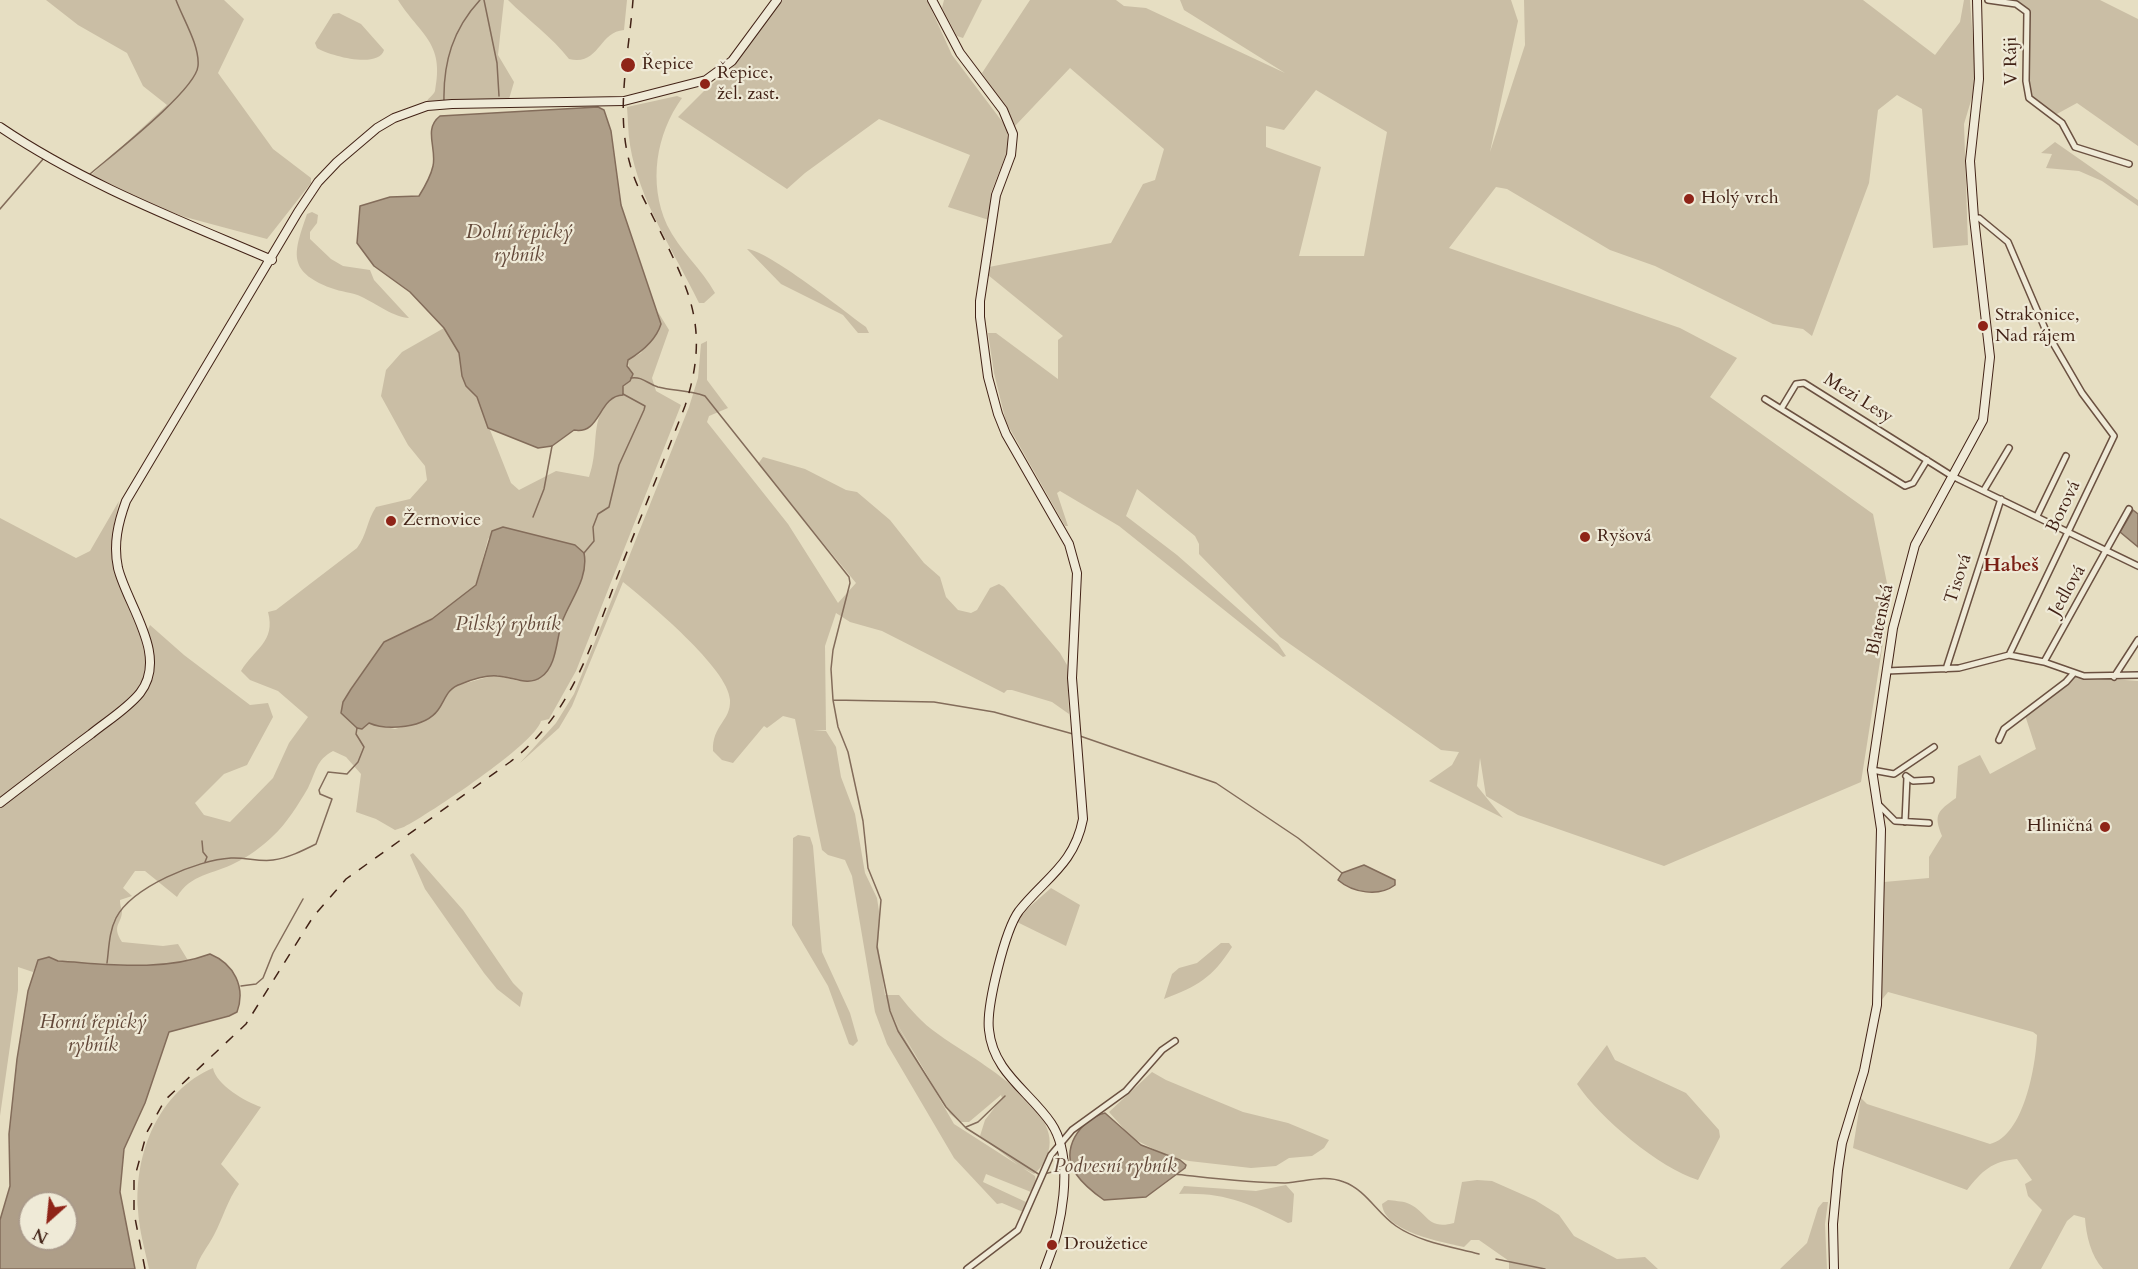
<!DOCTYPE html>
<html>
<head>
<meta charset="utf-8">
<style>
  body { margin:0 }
  #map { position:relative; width:2138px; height:1269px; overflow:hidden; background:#e6dec2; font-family:Cardo,serif }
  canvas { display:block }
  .north { position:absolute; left:18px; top:1191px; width:60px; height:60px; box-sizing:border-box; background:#efead7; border:2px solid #aa9a8a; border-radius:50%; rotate:207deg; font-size:16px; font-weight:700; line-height:24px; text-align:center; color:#422216 }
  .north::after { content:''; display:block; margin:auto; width:21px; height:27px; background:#8f2418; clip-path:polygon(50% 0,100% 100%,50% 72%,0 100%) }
</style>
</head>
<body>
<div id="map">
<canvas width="2138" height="1269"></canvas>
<div class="north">N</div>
</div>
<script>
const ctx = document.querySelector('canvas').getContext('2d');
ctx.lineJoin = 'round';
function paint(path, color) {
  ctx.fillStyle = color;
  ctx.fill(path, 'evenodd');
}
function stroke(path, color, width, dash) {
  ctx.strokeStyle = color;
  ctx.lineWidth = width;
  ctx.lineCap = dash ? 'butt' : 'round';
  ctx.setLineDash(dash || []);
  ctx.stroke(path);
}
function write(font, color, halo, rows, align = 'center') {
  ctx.font = font + ' Cardo,serif';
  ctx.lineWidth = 4.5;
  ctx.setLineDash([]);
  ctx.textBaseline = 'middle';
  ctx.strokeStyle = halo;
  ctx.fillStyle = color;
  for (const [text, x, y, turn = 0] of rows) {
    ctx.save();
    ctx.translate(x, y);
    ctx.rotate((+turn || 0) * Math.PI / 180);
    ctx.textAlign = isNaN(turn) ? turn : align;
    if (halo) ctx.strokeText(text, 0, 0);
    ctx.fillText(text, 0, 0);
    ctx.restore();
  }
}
const green = new Path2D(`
  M46,0H224L244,19L218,73L273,149L311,178V183L267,239L185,217L149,204L90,176L167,105L143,86L127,53L78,25Z
  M398,0H504L498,55L514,82L509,99L427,101C429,97 433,96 435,91C445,42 420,35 398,0Z
  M508,0H627L624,30C598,32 600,66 569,59C552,37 528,20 508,0Z
  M781,0H927L952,55L1007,128L1008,149L991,193L989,220L948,207L970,155L879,119L805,173L787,189L678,117L705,90L731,69Z
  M944,0H982L963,38L957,36L942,8Z
  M1030,0H1116L1124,6L1146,8L1285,73L1184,10L1180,0H1511L1518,21L1490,152L1525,45L1524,0H1863L1935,55L1960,22L1964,0H1970L1976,84L1964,124L1968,245L1933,248L1922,109L1897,95L1878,110L1869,183L1812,336L1803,329L1773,324L1655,266L1610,250L1507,189L1496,187L1449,248L1680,328L1737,358L1710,397L1873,514L1890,598L1861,782L1664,866L1518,815L1486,796L1480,758L1477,786L1503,818L1429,781L1452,765L1459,752L1441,750L1280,637L1199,554V544L1195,536L1137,489L1126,516L1177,555L1278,644L1286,656L1283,657L1119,526L1060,491L1057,493L1068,526H1065L1006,422L994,373L988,333H996L1058,379V340L1063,336L988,275L989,267L1111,243L1143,184L1155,180L1164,149L1070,68L1015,126L982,73ZM1316,90L1387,132L1364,256H1299L1321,167L1266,147V126L1284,130Z
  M2003,0H2100L2138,19V146L2077,103L2055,115L2028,99L2027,11L2021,4Z
  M339,13L361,24L384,50C379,69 330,56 317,48L315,43L333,14Z
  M677,96L682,98C656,134 648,183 667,225C679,250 702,269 715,293L704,303H699C675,253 639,201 630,145C628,133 628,119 627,107Z
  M2055,142L2138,200V206L2102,181L2079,171L2046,168L2052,154L2041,153Z
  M312,212L318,215L317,223L310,232V239L331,259L343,266L370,270L374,280L409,318C395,318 375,303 362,297C352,292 341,292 331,288C286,271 294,252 307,214Z
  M747,249C769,251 844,311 866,327L869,333H858L843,315L781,284Z
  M658,312L669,330L652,378L656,391L681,405L576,671L549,719L541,721C535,744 429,814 404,827L395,830L376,819L356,812L361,774L346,757L333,751C316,760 316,772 308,788C298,805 287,823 273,836C263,846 248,857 235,863C214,874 190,874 177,897L145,871H135L123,888L132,896L120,900C120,904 121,908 122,911C122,924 111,925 122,942L163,946L178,944L189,962L142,966L58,961L49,957L38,960L33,972L18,967V990L0,1116V808C30,785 140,710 151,681C157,664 151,648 147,631L150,625L184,655L250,705L268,703L273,717L247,765L224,774L195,803L204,815L230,822L273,778L289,743L308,717L278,691L250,680L241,671C254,649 276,642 268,612L276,610L357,548C367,535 367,520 376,507L410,499L427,480L425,466L408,445L381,396L386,370L402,352L444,328L459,353L462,376L466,386L477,397L511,483L519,490L556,471L589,477C602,442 585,410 623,392V386L630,381L628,360L641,353L661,324ZM503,527L565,544L585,559L578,589L562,623L552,660L537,680L519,681L495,675L452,687L434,714L419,722L395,729L369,723L357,728L341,713L343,702L351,688L384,642L432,619L458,601L476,585L488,539L498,528Z
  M707,341V380L728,408L709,416L707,422L788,524L838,603L856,583L758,464L763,457L805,469L846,490L857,492L890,520L924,563L940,577L946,597L958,610L971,613L977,610L990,588L999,584L1004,587L1060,653L1067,665L1069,714L1052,702L1012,690H1007L1004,693L882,631L850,622L836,613L825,646L826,730H813L826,731L836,747L841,777L855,814L865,873L877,898L880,918L878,945L885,995H899C911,1010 922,1023 938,1034C969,1057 1068,1108 1047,1156C1043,1164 1041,1168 1034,1174L1023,1168L1035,1176L1036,1182L1031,1192L986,1174L983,1182L1026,1202L1023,1212L1002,1203L997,1204L954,1158L887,1044L875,1012L852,876L845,860L828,855L822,850L795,719L783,716L767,728L764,726L733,763L722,760L713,751C712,725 731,721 730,700C729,669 648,602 623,582L572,706L559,728L520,763L556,723L574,694L689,407L698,378L701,344ZM890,1012L950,1114L960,1122H969L1001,1095L1002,1098L985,1120L980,1136L1018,1165L954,1124Z
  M119,501L112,534L114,567L140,634L146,660L143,681L137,690L115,710L0,799V518L76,558L90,551Z
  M2074,676L2138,681V1269H2103C2091,1256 2086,1235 2085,1218L2074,1215L2067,1221L2041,1269H2009L2042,1210L2028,1196L2025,1184L2032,1180L2017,1159C1992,1161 1982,1171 1967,1190L1853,1148L1861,1098L1867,1104L1990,1144C2024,1136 2036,1065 2037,1035L2033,1032L1888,992L1880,1002L1884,882L1929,878V857L1942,836C1933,814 1938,811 1956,798L1958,766L1980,755L1990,774L2036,749L2024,712Z
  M798,835L810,837L813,846L822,952L850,1013L858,1041L853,1046L849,1044L828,986L792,925L793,838Z
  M413,853L463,910L513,983L523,993L520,1007L497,989L484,973L425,889L410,855Z
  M1051,888L1080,905L1066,946L1017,922L1026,910Z
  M1221,943H1229L1232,947C1212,978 1198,986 1164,999L1172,974L1179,968L1197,963Z
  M1607,1045L1615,1060L1686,1093L1719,1130L1720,1137L1698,1180C1659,1168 1600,1118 1577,1084Z
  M213,1068C216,1085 246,1102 261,1107L221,1164L239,1184C227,1201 223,1218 214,1235C208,1247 199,1256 196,1269H149C145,1250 139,1230 138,1210C134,1153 159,1091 213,1068Z
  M1152,1072L1166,1080L1243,1112L1288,1123L1329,1140L1324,1148L1312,1156L1289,1158L1276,1166L1251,1168L1189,1161L1165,1155L1132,1138L1109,1112Z
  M1477,1180L1492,1181L1535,1200L1559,1215L1574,1236L1617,1259L1645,1257L1658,1269H1509V1261L1479,1240H1471L1464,1247C1442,1242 1384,1232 1382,1204L1388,1200C1394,1201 1402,1201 1407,1203C1427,1210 1426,1231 1454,1223L1462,1182Z
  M1286,1185L1294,1194L1292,1222L1288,1223C1249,1203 1224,1192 1179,1194L1184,1186L1256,1191Z
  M1823,1202H1828L1825,1224L1827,1269H1780L1807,1243L1818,1208Z`);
const water = new Path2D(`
  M598,107L604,110L611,131L621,205L661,324C656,340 643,351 628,360L627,366L633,374L630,381L623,386V395C598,396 601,435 574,430L552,446L538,448L488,428L477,397L466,386L462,376L459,353L444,328L410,292L374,266L357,243L360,206L390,197L419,196C424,188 431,175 433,166C437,148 423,129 440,116Z
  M2133,510L2138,514V547L2120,532Z
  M503,527L575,545L584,553C589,578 570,600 562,622C556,640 557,666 541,677C528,687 511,676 497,676C486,675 471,680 461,684C446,689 446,699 438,710C425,728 387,731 369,723L362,729L357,728L341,713L343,702L351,689L384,642L432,619L476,585L492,531Z
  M1364,865L1395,880V885C1379,897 1353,893 1338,880L1342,873Z
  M210,954C234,964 246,987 237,1012L229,1016L169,1032L145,1103L124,1149L120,1192L135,1269H0V1220L10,1186L9,1134L17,1059L28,991L38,960L49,957L58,961C108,964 162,972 210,954ZM30,1203H66V1239H30Z
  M1105,1113L1141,1145L1180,1160L1186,1165L1185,1168L1146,1197L1104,1200C1094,1193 1083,1184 1076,1174C1059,1151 1080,1119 1105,1113Z`);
const stream = new Path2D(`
  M484,0L497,63L499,96
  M444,102C443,62 453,29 480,0
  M90,174C112,155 196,90 198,66C200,46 183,19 176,0
  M0,209L44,158
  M631,378C642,376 648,384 658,387C674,391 689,390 705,396L849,577L850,583L833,650L831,669L833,700L838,727L848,752L863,821L868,868L881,900L877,947L890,1011L898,1031L946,1107L966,1128L1040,1175
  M533,517L544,489L552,446
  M584,553L594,541L593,527L598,514L609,507L619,465L644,410L645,406L623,394
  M833,700L934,702L994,712L1073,734
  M1080,736L1216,783L1298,838L1342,873
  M202,841L203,852L207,857L205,862
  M107,963C109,948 109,932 116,918C132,887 197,860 231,858C245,857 259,862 273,860C288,858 302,851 316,844L332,799L320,794L319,790L328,772L347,774L358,762L364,747L356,734L357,728
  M241,986L256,984L263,978L273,953L303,899
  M966,1127L978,1122L1005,1096
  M1044,1174L1060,1170
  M1174,1174C1211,1178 1248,1183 1285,1183C1305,1182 1324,1174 1344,1182C1366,1190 1377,1213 1396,1226C1419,1242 1453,1247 1479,1254
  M1496,1259L1545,1269`);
const street = new Path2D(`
  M1988,0L2016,4L2027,12L2026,81L2029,98L2062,123L2075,147L2129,164
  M1974,218H1979L2008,242L2046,331L2082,393L2114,436L2009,655
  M1765,399L1781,409
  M1927,460L1913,483L1905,486L1781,409L1796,384L1804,383L1952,476L2138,566
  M1984,490L2009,448
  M2037,516L2066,456
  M2044,662L2129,509
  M1946,669L2001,499
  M1886,671L1959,668L2009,655L2044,662L2084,676L2138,675
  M2114,677L2138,640
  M1999,740L2004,729L2066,682L2073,674
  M1872,770L1894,774L1934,747
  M1906,776L1913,781L1931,780
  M1878,804L1895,821L1929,823
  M1905,822L1907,777
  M967,1269L1018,1230L1051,1155L1072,1130L1126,1091L1162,1050L1175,1041`);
const secondary = new Path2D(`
  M932,0L960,53L1003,110L1013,134L1011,155L996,195L980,301V317L988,377L998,414L1006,434L1069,544L1077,573L1072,678L1083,819C1074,865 1045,878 1019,911C1005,930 986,1007 989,1030C993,1072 1029,1091 1051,1123C1076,1160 1061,1230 1045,1269
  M0,127C84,184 179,220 272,260
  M0,803C30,780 60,757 91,734C107,721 127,709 140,693C169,656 127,605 118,568C113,544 118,523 126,501L298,212L318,182L337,162L377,128L394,118L427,106L452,104L624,101L706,80L732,61L777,0
  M1834,1269L1833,1224L1838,1170L1842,1143L1864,1071L1877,1005L1881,829L1872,770L1893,628L1915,545L1983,420L1990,357L1974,218L1970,161L1979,79L1977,0`);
const rail = new Path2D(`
  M145,1269L134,1213V1180L147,1132L165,1100L246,1024L313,917L346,879L510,762C574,713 593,639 621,567C642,514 664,460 685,406C711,327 689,289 654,219C645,201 635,184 630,164C615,112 629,53 633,0`);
const markers = [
  [628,65,8,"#8f2418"],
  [705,84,6,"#8f2418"],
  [1689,199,6,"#8f2418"],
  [1983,326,6,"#8f2418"],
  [391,521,6,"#8f2418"],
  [1585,537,6,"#8f2418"],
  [2105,827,6,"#8f2418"],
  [1052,1245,6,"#8f2418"]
];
const streetNames = [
  ["V Ráji",2012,61,-91],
  ["Mezi Lesy",1858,399,32],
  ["Borová",2064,507,-64],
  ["Tisová",1959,579,-72],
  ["Jedlová",2068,591,-60],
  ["Blatenská",1881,620,-78]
];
const poiNames = [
  ["Řepice",642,65],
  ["Řepice,",717,74],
  ["žel. zast.",717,95],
  ["Holý vrch",1701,199],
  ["Strakonice,",1995,316],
  ["Nad rájem",1995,337],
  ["Žernovice",403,521],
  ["Ryšová",1597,537],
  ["Hliničná",2093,827,"right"],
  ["Droužetice",1064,1245]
];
const waterNames = [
  ["Dolní řepický",519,233],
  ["rybník",519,256],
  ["Pilský rybník",508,625],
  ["Horní řepický",93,1023],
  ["rybník",93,1046],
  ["Podvesní rybník",1115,1167]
];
const neighbourhoodNames = [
  ["Habeš",2011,566]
];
paint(green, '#cabea5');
paint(water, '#ae9e88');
stroke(water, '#836c5a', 1.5);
stroke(stream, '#836c5a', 1.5);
stroke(street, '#6b5141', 8);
stroke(secondary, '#422216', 10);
stroke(street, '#efead7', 5);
stroke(secondary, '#efead7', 8);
stroke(rail, '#422216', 1.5, [10, 10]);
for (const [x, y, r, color] of markers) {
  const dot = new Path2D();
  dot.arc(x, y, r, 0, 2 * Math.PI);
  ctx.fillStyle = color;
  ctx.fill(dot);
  stroke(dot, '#efead7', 2);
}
write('18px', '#422216', '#efead7', streetNames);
write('18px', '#422216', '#efead7', poiNames, 'left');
write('italic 20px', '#624738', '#efead7', waterNames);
write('bold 20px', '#7a1f14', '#efead7', neighbourhoodNames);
</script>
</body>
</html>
